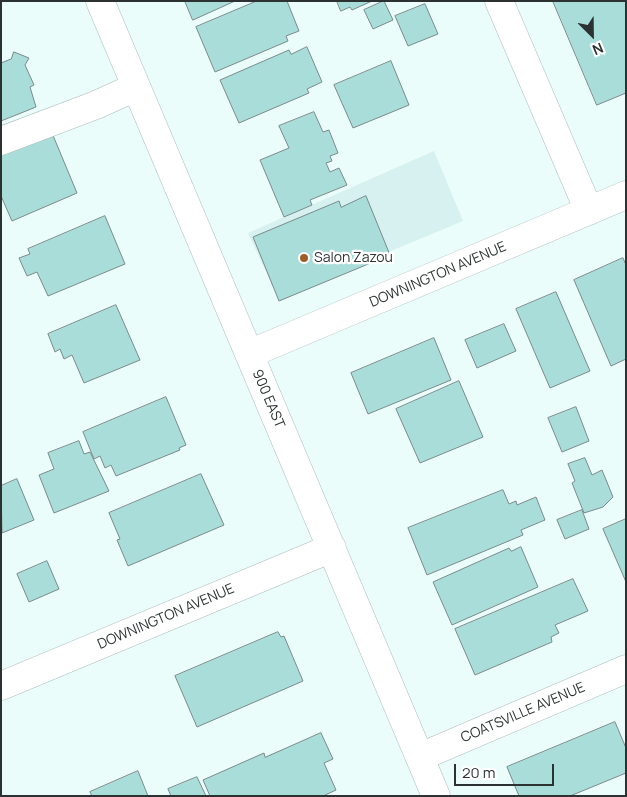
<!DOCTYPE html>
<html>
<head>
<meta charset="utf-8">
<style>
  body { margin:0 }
  #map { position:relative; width:627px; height:797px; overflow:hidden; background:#eafdfb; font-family:Manrope,sans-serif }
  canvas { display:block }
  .frame { position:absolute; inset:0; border:2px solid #2c3232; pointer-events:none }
  .north { position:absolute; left:567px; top:10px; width:50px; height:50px; -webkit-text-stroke:4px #fff; paint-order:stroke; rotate:157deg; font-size:14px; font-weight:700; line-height:20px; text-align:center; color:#2c3232 }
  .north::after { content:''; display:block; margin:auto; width:18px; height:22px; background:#2c3232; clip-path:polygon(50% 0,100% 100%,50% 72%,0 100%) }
  .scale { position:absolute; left:454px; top:764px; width:100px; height:22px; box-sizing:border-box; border:2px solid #2c3232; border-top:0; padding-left:6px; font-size:15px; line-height:18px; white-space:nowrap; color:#2c3232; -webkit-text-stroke:4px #fff; paint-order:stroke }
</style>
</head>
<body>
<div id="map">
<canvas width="627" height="797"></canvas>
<div class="frame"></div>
<div class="north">N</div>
<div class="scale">20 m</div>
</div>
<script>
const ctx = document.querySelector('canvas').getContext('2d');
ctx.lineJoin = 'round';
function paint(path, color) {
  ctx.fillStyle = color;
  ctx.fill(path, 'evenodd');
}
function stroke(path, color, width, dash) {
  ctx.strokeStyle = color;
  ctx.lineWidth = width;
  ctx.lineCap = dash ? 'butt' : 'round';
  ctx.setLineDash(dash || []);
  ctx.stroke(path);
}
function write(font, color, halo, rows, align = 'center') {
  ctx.font = font + ' Manrope,sans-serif';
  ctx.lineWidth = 4.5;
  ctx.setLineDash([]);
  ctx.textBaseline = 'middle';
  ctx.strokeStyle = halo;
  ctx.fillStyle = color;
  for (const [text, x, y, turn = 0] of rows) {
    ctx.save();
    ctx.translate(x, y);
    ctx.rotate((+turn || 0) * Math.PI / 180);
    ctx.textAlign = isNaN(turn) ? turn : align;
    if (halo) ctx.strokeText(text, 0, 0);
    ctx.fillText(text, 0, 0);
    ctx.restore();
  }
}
const built = new Path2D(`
  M434,151L463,221L278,298L248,233Z`);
const building = new Path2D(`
  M185,1H235L193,20Z
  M257,1H287L299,31L286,36L288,41L215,72L196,27Z
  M337,1H372L352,10L350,7L341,11Z
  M384,1L393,20L373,29L364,10Z
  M553,1H626V93L597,105Z
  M425,4L438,34L408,46L395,16Z
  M307,47L322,82L307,89L309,93L239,123L220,80L289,50L291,54Z
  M14,52L29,58L25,65L34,85L30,87L36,107L1,121V63L11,59Z
  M391,61L409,105L353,128L334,85Z
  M314,112L323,132L329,130L338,153L330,156L332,161L326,163L330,172L339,168L347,185L310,200L312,205L284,217L260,160L289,148L279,126Z
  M52,133L77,193L12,221L1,196V154Z
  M366,196L390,255L279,301L253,237L339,201L341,207Z
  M105,216L125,264L48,296L37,272L27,276L19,258L30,254L28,249Z
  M623,258L626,265V359L611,366L574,280Z
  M556,292L590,371L550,388L516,309Z
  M116,305L140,360L84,383L72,355L64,359L60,349L55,352L48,334Z
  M504,324L516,351L477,368L465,340Z
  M434,338L451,380L368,414L351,373Z
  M459,381L483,437L420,463L396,409Z
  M166,397L186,445L179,448L180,450L116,476L111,465L105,468L100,456L94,459L83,432Z
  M576,407L589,441L562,452L548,418Z
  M79,441L84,454L90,452L109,491L54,513L39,475L54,469L48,453Z
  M585,458L592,475L602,470L613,497L603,507L584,513L572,483L575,481L568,464Z
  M201,474L224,525L128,566L117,540L120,539L109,513Z
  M17,479L34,520L2,533L1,486Z
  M503,490L509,504L516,501L517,505L536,497L545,520L521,530L523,535L427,575L408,528Z
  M582,510L589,529L565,539L557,520Z
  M626,519V582L603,529Z
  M521,547L538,587L452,625L433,582L509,548L511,551Z
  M47,561L59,589L29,602L17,574Z
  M573,579L588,611L555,625L559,633L551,637L552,642L475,675L455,629Z
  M278,632L281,637L284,636L303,681L197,727L175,676Z
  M615,722L626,748V773L570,796H519L507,767Z
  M321,733L333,759L324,763L336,790L323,796H210L203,780L264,753L265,757Z
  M138,771L148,796H92L90,792Z
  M197,777L206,796H171L168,789Z`);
const minor = new Path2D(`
  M100,1L436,796
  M499,1L589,211
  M1,141L96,105L136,87
  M249,354L626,195
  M1,686L332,548
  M420,757L626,669`);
const markers = [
  [304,258,5,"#9f5d2a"]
];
const poiNames = [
  ["Salon Zazou",314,258]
];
const streetNames = [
  ["DOWNINGTON AVENUE",438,275,-23],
  ["900 EAST",268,399,67],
  ["DOWNINGTON AVENUE",166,617,-23],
  ["COATSVILLE AVENUE",523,713,-23]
];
paint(built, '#d7f1f0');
paint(building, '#a9ddda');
stroke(building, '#7a8b8a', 1);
stroke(minor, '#abbdbc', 29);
stroke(minor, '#fff', 28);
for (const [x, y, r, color] of markers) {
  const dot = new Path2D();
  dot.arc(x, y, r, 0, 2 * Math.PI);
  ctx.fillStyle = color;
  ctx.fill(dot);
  stroke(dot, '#fff', 2);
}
write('14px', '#2c3232', '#fff', poiNames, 'left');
write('14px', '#2c3232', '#fff', streetNames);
</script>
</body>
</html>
